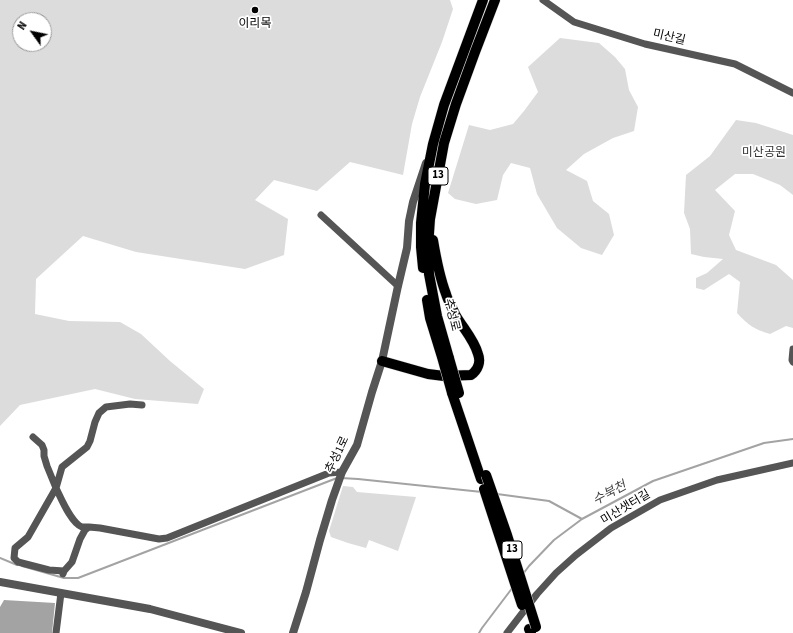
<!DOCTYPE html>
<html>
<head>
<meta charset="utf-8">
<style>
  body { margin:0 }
  #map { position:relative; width:793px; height:633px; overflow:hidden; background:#fff; font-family:"Source Sans 3",sans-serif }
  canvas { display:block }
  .north { position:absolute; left:12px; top:12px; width:40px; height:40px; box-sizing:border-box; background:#fff; border:1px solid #999; border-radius:50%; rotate:303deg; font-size:11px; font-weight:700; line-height:16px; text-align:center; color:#000 }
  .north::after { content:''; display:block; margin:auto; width:14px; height:18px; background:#000; clip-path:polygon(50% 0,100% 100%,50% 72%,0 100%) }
</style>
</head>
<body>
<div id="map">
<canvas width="793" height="633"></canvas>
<div class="north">N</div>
</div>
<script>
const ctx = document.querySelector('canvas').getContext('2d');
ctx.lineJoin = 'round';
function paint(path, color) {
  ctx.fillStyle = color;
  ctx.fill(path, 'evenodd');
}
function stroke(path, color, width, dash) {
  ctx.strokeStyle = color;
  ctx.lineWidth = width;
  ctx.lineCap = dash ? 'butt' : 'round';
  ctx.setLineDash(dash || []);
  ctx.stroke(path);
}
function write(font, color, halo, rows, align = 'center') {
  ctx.font = font + ' "Source Sans 3","Noto Sans KR",sans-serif';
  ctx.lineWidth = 3.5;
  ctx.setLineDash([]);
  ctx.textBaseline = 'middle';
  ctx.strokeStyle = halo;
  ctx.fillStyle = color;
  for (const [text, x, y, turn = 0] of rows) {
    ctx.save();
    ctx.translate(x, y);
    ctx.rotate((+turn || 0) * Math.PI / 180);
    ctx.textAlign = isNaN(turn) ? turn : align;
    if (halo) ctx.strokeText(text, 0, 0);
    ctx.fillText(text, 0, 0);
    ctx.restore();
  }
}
const green = new Path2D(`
  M0,0H450L453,9L442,42L420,97L412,124L403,175L350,162L317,191L274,180L255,200L288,219L284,255L245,269L136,252L83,236L36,279L35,314L69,321L120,322L141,334L170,361L204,389L198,404L135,399L95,389L20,405L0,426ZM20,20H44V44H20Z
  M560,38L599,43L615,57L625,69L629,90L638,107L634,131L613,138L584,154L566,170L587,181L593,201L609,214L614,235L602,255L581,248L557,228L537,194L530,168L511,163L503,175L497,200L476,204L455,199L448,193L469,125L490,130L513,124L524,111L538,92L528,67Z
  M736,120L756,123L793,135V195L780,185L753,174H735L715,190L735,211L729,235L736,250L776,265L793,280V328L786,326L770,334C754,329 749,326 737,313L740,282L729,274L704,290L696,288V278L707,273L723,259L704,257L691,254L690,229L684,213L686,175L710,156Z
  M343,486L353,487L357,492L416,497L398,551L369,540L366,548L348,543L331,537L329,531Z`);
const water = new Path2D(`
  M4,600L55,603L52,633H0V607Z`);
const stream = new Path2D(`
  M341,478L358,479L482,492
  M497,494L549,501L582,519
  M0,558L17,565
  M22,566L64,578H78L337,478
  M523,574L529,566L554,540L582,519L653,481L764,443L793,439
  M479,633L482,628L513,587`);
const minor = new Path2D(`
  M543,0L574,22L645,44L735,64L793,93
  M321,215L398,286
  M793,349L792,360L793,362
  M33,437L42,445L44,450V456L47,466L56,488L28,537L15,548L14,558L18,562L49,570L64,571
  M89,527C87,527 84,527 82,527C71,523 61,498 56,488L62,467L87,447L90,441L95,422L99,413L106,407L130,404L142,405
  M63,574L64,571L72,562L80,539L85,530L89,527L100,528L159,539L167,538L329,473L342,472
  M56,633L61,593
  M507,633L537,594L556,573L576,555L611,528L660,500L717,480L793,463`);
const tertiary = new Path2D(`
  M0,582L150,609L241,633
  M293,633L306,592L320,540L332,500L342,472L357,445L372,392L382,361L398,286L407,248L409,221L413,202L426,163`);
const primary = new Path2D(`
  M423,268L421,247V223L425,184L433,144L444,105L483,0
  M427,300L430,318L442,357
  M449,358L437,316L429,274L428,248L430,219L444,143L456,104L475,52L495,0
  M382,361L428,374L444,376L471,375C478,370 481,362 478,354C474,339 462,327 455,314C452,307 448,301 446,294C440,278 436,258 433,240
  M452,393L481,479
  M529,629L531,633`);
const primaryBridge = new Path2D(`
  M442,357L452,393
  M449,358L459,393
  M486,475L507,535L536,627
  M484,489L522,605`);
const markers = [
  [255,10,4,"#000"]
];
const shields = [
  [438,176,20],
  [512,550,20]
];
const shieldNames = [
  ["13",438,176],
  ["13",512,550]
];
const poiNames = [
  ["이리목",255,24]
];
const streetNames = [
  ["미산길",669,38,13],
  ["추성로",451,315,76],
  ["추성1로",338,455,-65],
  ["미산샛터길",626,508,-31]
];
const parkNames = [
  ["미산공원",764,153]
];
const waterNames = [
  ["수북천",610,494,-28]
];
paint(green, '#dcdcdc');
paint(water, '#a3a3a3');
stroke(stream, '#a3a3a3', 2);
stroke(primary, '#dbdbdb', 11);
stroke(minor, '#555', 7);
stroke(tertiary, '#555', 8);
stroke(primary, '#000', 10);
stroke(primaryBridge, '#dbdbdb', 11, []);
stroke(primaryBridge, '#000', 10);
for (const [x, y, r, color] of markers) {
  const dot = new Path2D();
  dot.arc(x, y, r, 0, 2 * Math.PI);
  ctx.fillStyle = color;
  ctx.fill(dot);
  stroke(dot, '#fff', 1.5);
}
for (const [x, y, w] of shields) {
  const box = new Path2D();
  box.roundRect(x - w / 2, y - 9, w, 18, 3);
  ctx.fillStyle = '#fff';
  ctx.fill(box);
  stroke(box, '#000', 1);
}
write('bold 11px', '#000', null, shieldNames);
write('12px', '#000', '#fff', poiNames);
write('12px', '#000', '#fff', streetNames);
write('12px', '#333', '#fff', parkNames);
write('italic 13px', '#444', '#fff', waterNames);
</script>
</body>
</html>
